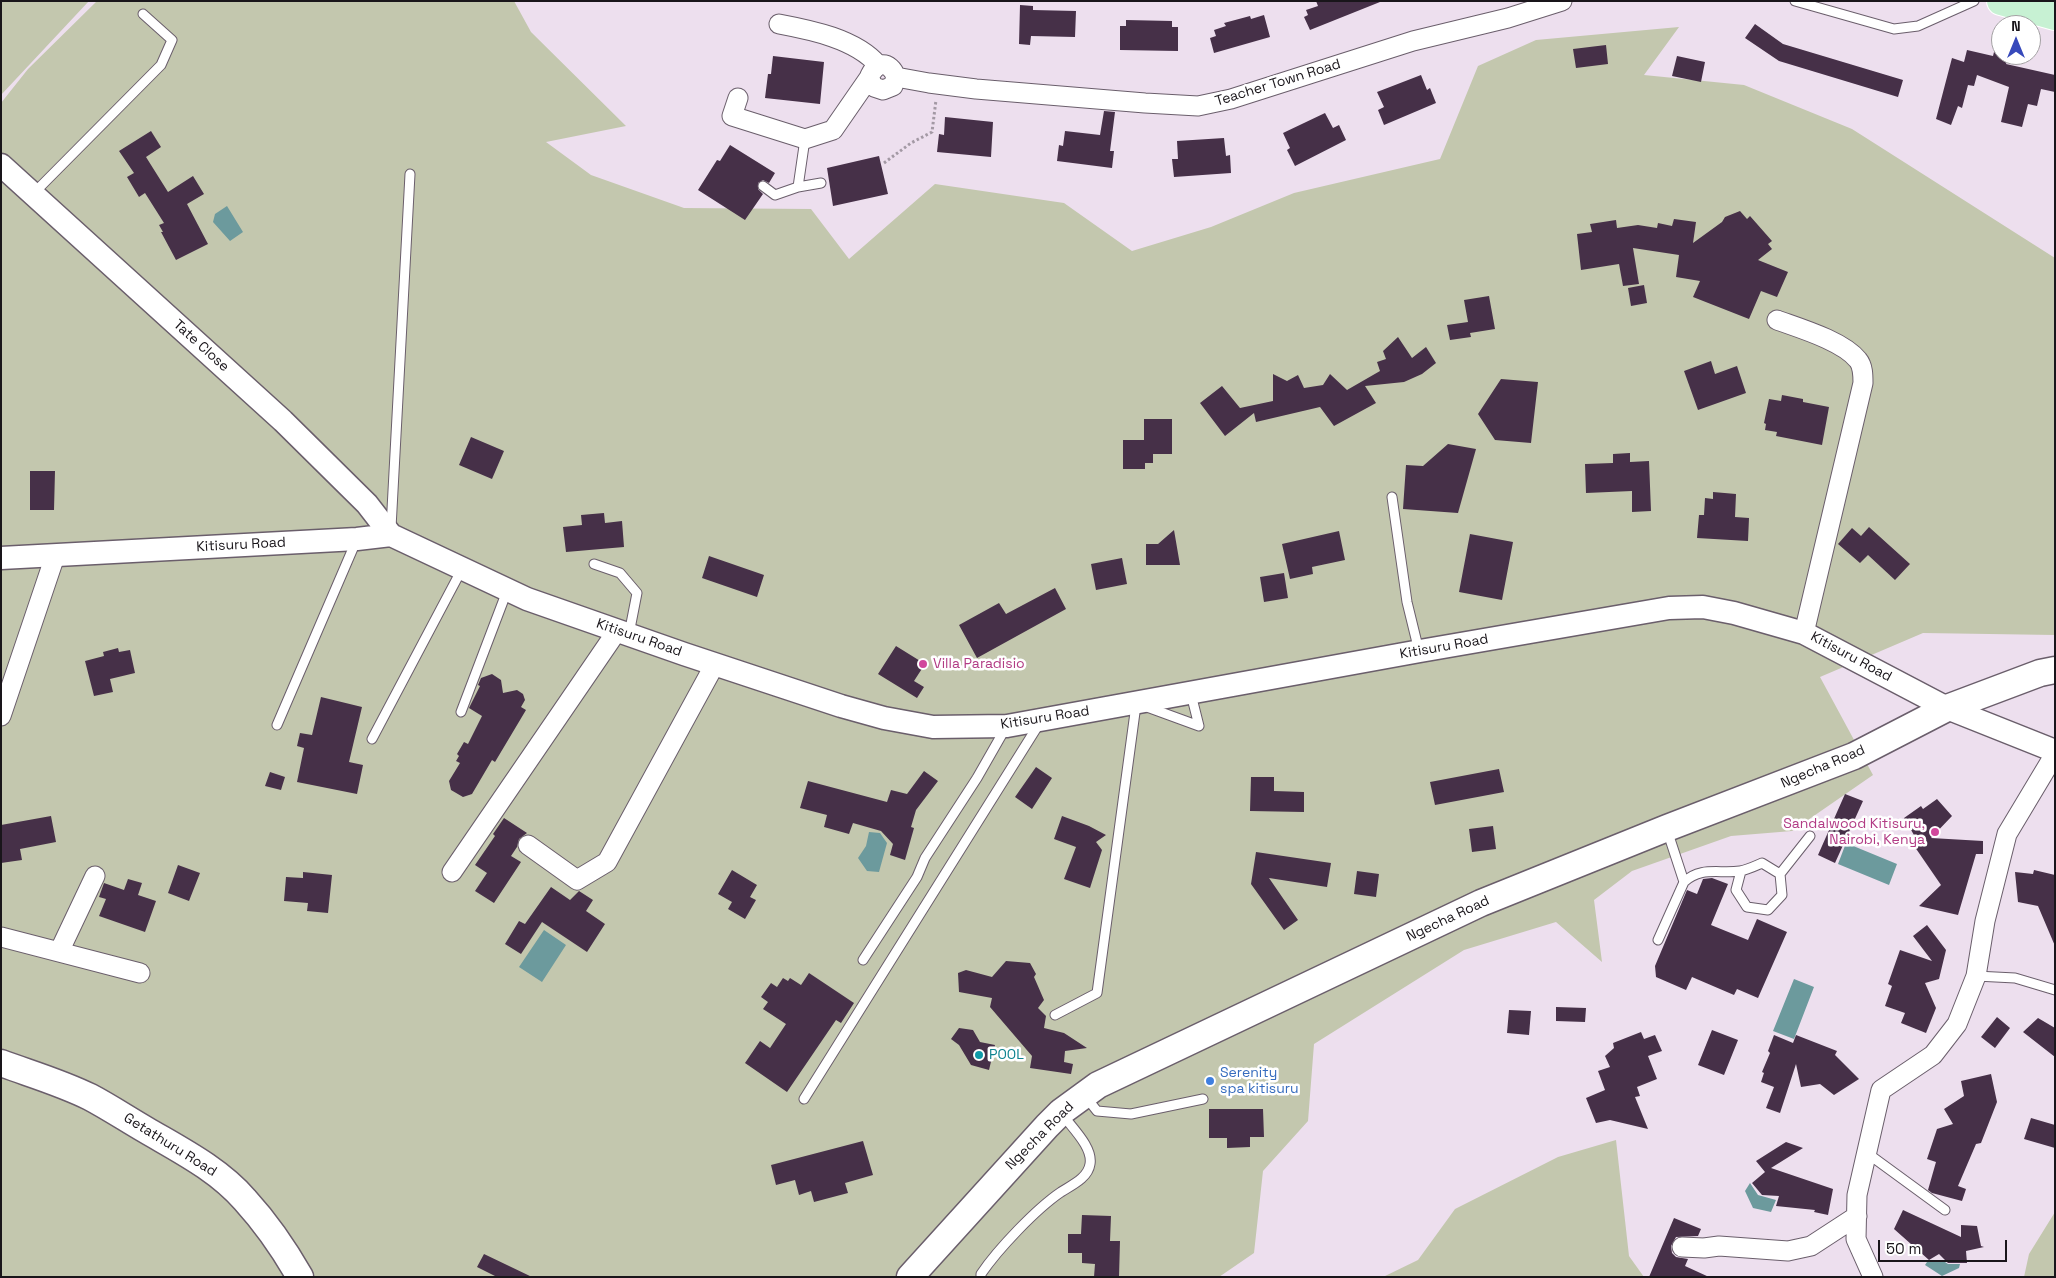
<!DOCTYPE html>
<html>
<head>
<meta charset="utf-8">
<style>
  body { margin:0 }
  #map { position:relative; width:2056px; height:1278px; overflow:hidden; background:#eddfee; font-family:"Space Grotesk",sans-serif }
  canvas { display:block }
  .frame { position:absolute; inset:0; border:2px solid #19151a; pointer-events:none }
  .north { position:absolute; left:1991px; top:15px; width:50px; height:50px; box-sizing:border-box; background:#fff; border:1px solid #a3a1a3; border-radius:50%; rotate:0deg; font-size:14px; font-weight:700; line-height:20px; text-align:center; color:#19151a }
  .north::after { content:''; display:block; margin:auto; width:18px; height:22px; background:#3749bb; clip-path:polygon(50% 0,100% 100%,50% 72%,0 100%) }
  .scale { position:absolute; left:1878px; top:1240px; width:129px; height:22px; box-sizing:border-box; border:2px solid #19151a; border-top:0; padding-left:6px; font-size:15px; line-height:18px; white-space:nowrap; color:#19151a; -webkit-text-stroke:4px #fff; paint-order:stroke }
</style>
</head>
<body>
<div id="map">
<canvas width="2056" height="1278"></canvas>
<div class="frame"></div>
<div class="north">N</div>
<div class="scale">50 m</div>
</div>
<script>
const ctx = document.querySelector('canvas').getContext('2d');
ctx.lineJoin = 'round';
function paint(path, color) {
  ctx.fillStyle = color;
  ctx.fill(path, 'evenodd');
}
function stroke(path, color, width, dash) {
  ctx.strokeStyle = color;
  ctx.lineWidth = width;
  ctx.lineCap = dash ? 'butt' : 'round';
  ctx.setLineDash(dash || []);
  ctx.stroke(path);
}
function write(font, color, halo, rows, align = 'center') {
  ctx.font = font + ' "Space Grotesk",sans-serif';
  ctx.lineWidth = 5;
  ctx.setLineDash([]);
  ctx.textBaseline = 'middle';
  ctx.strokeStyle = halo;
  ctx.fillStyle = color;
  for (const [text, x, y, turn = 0] of rows) {
    ctx.save();
    ctx.translate(x, y);
    ctx.rotate((+turn || 0) * Math.PI / 180);
    ctx.textAlign = isNaN(turn) ? turn : align;
    if (halo) ctx.strokeText(text, 0, 0);
    ctx.fillText(text, 0, 0);
    ctx.restore();
  }
}
const green = new Path2D(`
  M1,1H89L1,95Z
  M97,1H514L531,32L626,126L546,142L591,175L684,208L811,209L849,259L935,184L1064,203L1132,251L1211,227L1294,193L1440,159L1478,66L1536,40L1679,27L1644,75L1744,85L1852,129L2055,258V635L1923,633L1820,677L1873,775L1792,831L1731,836L1632,871L1594,900L1602,962L1556,922L1464,950L1314,1044L1308,1121L1263,1171L1254,1253L1219,1277H1V103L28,69Z
  M1616,1140L1629,1256L1644,1277H1383L1418,1260L1455,1209L1558,1157Z
  M2055,1212V1277H2024L2029,1254Z`);
const water = new Path2D(`
  M227,206L243,232L230,241L213,222L215,214Z
  M869,832L880,833L887,843L879,872L867,871L858,858L866,846Z
  M1846,843L1897,864L1889,885L1838,864Z
  M544,930L566,945L542,982L519,967Z
  M1794,979L1814,987L1794,1039L1773,1031Z
  M1750,1183L1758,1195L1776,1200L1771,1212L1753,1208L1745,1191Z
  M1935,1260L1945,1262L1948,1264H1960L1959,1268L1942,1276L1925,1265L1927,1262Z`);
const building = new Path2D(`
  M1316,1H1380V2L1310,30L1304,17L1308,15L1306,10L1318,6Z
  M1020,5L1033,6V10L1076,11L1075,37L1031,36L1030,45L1019,44Z
  M1264,15L1270,37L1214,53L1210,38L1216,36L1214,30L1226,26L1224,23L1250,16L1251,19Z
  M1126,20L1172,21V27H1178V51L1120,50V26H1126Z
  M1755,24L1783,44L1903,80L1898,97L1779,61L1745,38Z
  M1606,45L1608,64L1576,68L1573,49Z
  M1967,50L1993,56L1994,52L2009,57L2006,64L2055,75V92L2041,89L2037,106L2028,104L2022,127L2001,122L2009,87L1977,75L1974,86L1968,85L1962,108L1958,106L1951,125L1936,119L1952,58L1964,62Z
  M773,56L824,62L820,104L765,98L768,74H771Z
  M1677,56L1705,62L1701,82L1672,76Z
  M1421,75L1427,90L1430,88L1436,103L1384,125L1378,110L1384,107L1377,92Z
  M1104,111L1115,112L1110,151H1114L1112,168L1057,161L1059,145L1063,146L1065,131L1100,135Z
  M1325,113L1333,128L1339,125L1346,140L1295,166L1287,150L1290,148L1283,133Z
  M945,117L993,122L991,157L937,152L939,134L944,135Z
  M151,131L161,147L146,157L168,192L193,176L204,194L187,204L208,244L176,260L161,232H163L159,225L164,223L145,193L139,197L127,177L134,173L119,151Z
  M1224,138L1226,156L1230,155L1231,173L1174,177L1172,159H1178L1177,141Z
  M730,145L775,173L769,183L763,180L758,183V189L763,194L745,220L698,190L717,160L720,161Z
  M879,156L888,194L833,206L827,168Z
  M1740,211L1747,219L1750,216L1772,241L1768,244L1772,249L1758,260L1788,272L1777,297L1761,291L1749,319L1693,297L1700,281L1676,277L1679,255L1633,248L1639,284L1623,286L1619,264L1581,270L1577,234L1592,232L1590,224L1616,220L1617,228L1638,225L1657,228L1658,223L1672,226L1674,219L1696,222L1693,243L1722,222L1725,217Z
  M1644,285L1647,303L1631,306L1628,288Z
  M1489,296L1495,329L1470,333L1471,337L1450,340L1447,325L1468,322L1464,300Z
  M1398,337L1412,358L1426,347L1436,363L1422,374L1404,382L1365,386L1376,403L1334,426L1320,407L1256,422L1254,413L1225,436L1200,403L1222,386L1240,408L1273,401V374L1287,381L1298,375L1304,388L1323,385L1330,374L1347,390L1380,371L1377,362L1386,359L1383,351Z
  M1711,361L1715,374L1737,366L1746,393L1698,410L1684,371Z
  M1501,379L1538,382L1531,443L1495,440L1478,414Z
  M1782,395L1803,399V402L1829,407L1822,445L1776,436L1777,432L1765,430L1766,424L1764,423L1769,399L1781,401Z
  M1144,419H1172V454H1153V463H1145V469H1123V440H1144Z
  M471,437L504,451L492,479L459,465Z
  M1448,444L1476,449L1458,513L1403,509L1406,465L1423,466Z
  M1630,453V462L1649,461L1651,511L1632,512V491L1586,493L1585,464L1613,463V454Z
  M30,471H55L54,510H30Z
  M1713,492L1736,494L1735,517L1749,518L1748,541L1697,538L1699,515H1704L1705,498L1713,499Z
  M604,513L605,523L622,521L624,547L566,552L563,527L582,525L581,515Z
  M1869,527L1910,564L1895,580L1868,555L1860,563L1838,544L1852,528L1861,536Z
  M1174,530L1180,565H1146V544H1158Z
  M1339,531L1345,560L1312,567L1313,574L1290,579L1282,544Z
  M1470,534L1513,542L1502,600L1459,592Z
  M709,556L764,575L757,597L702,578Z
  M1122,558L1127,584L1096,590L1091,564Z
  M1284,573L1288,598L1264,602L1260,577Z
  M1055,588L1066,609L977,658L959,625L999,603L1006,614Z
  M896,646L925,664L914,681L924,687L917,698L878,674Z
  M118,648L119,652L130,650L135,673L110,679L113,692L94,696L85,661L104,656L103,652Z
  M492,674L501,680L503,693L517,690L523,694L525,700L521,707L526,710L495,762L492,760L472,794L463,797L451,790L449,781L460,763L456,761L459,756L457,754L464,742L468,744L482,716L469,708L480,686L478,685L481,678Z
  M321,697L362,707L349,762L363,765L357,794L297,782L304,748L297,746L300,733L312,735Z
  M1036,767L1052,778L1032,809L1015,797Z
  M1499,769L1504,792L1435,805L1430,782Z
  M924,771L938,781L916,810L911,827L914,828L905,860L890,855L893,844L881,831L853,823L849,834L824,827L827,815L800,808L808,781L887,802L891,790L907,794Z
  M270,772L285,777L281,790L265,786Z
  M1251,777H1274V791L1304,792V812L1250,811Z
  M1845,794L1863,801L1835,863L1818,855Z
  M1937,799L1952,816L1931,838L1983,841V854H1976L1958,915L1919,906L1941,885L1908,837L1914,835L1904,818L1921,806L1923,809Z
  M51,816L56,842L20,849L22,860L1,863V825Z
  M1062,816L1089,826L1106,835L1096,842L1102,850L1090,888L1064,879L1076,847L1054,839Z
  M504,818L527,833L519,839L517,847L511,856L521,862L494,903L475,891L487,873L475,865L495,836L493,834Z
  M1493,826L1496,849L1472,852L1469,829Z
  M1256,852L1331,863L1327,887L1269,878L1298,920L1284,930L1251,884Z
  M178,865L200,873L189,901L168,893Z
  M732,870L757,885L750,897L756,900L745,919L728,909L732,902L718,894Z
  M2034,870L2055,875V946L2038,906L2018,902L2015,872L2033,874Z
  M1357,871L1379,874L1376,897L1354,894Z
  M303,872L332,875L328,913L307,911L308,903L284,901L286,877L303,878Z
  M1712,878L1728,884L1711,925L1748,940L1757,919L1787,932L1758,998L1737,989L1734,995L1692,977L1686,990L1656,977L1655,966L1687,890L1697,894L1703,879Z
  M128,879L142,883L138,895L156,901L145,932L99,916L106,899L99,897L104,883L124,890Z
  M551,887L570,900L579,891L593,900L586,911L605,924L587,952L542,922L521,954L505,944L519,921L525,924Z
  M1927,925L1946,950L1939,979L1925,983L1936,1008L1926,1033L1901,1023L1905,1013L1885,1006L1892,986L1888,984L1900,950L1932,961L1913,936Z
  M1006,961L1030,963L1036,974L1034,977L1044,1000L1038,1008L1046,1016L1044,1028L1064,1033L1087,1048L1065,1051L1064,1062L1073,1064L1071,1074L1030,1068L1032,1056L990,1007L992,998L959,992L958,973L966,970L992,977Z
  M809,973L854,1003L841,1023L836,1020L787,1092L745,1063L760,1041L770,1048L786,1024L763,1009L768,1002L761,997L771,983L777,987L783,978L788,981L790,978L801,985Z
  M1556,1007L1586,1008L1585,1022L1556,1021Z
  M1509,1010L1531,1011L1529,1035L1507,1033Z
  M1997,1017L2010,1028L1995,1048L1981,1037Z
  M2038,1018L2055,1028V1057L2023,1032Z
  M959,1028L973,1030L980,1042L995,1045L989,1070L971,1065L959,1045L951,1039Z
  M1712,1030L1738,1040L1724,1075L1698,1065Z
  M1641,1032L1644,1039L1655,1035L1662,1051L1648,1056L1657,1079L1637,1087L1640,1096L1635,1097L1648,1129L1610,1120L1596,1123L1586,1098L1605,1090L1598,1071L1610,1067L1605,1056L1614,1048L1613,1043Z
  M1774,1035L1793,1043L1796,1035L1837,1051L1835,1055L1859,1079L1834,1095L1820,1084L1801,1087L1796,1064L1780,1113L1766,1108L1774,1087L1761,1082L1764,1073L1762,1072L1770,1053L1768,1051Z
  M1991,1074L1997,1102L1981,1143L1976,1144L1958,1186L1966,1189L1962,1201L1932,1193L1928,1190L1936,1162L1927,1159L1937,1129L1953,1124L1944,1109L1964,1096L1961,1081Z
  M1209,1109H1263L1264,1137H1250V1147L1227,1148V1138H1209Z
  M2031,1118L2055,1125V1148L2024,1139Z
  M863,1141L873,1175L845,1183L848,1193L814,1202L811,1191L799,1195L795,1180L776,1185L771,1165Z
  M1786,1142L1803,1148L1771,1168L1833,1189L1828,1215L1814,1212L1815,1210L1776,1206L1779,1196L1762,1195L1752,1183L1765,1172L1756,1161Z
  M1903,1210L1961,1237V1225L1977,1226L1981,1246L1984,1247L1966,1251L1967,1263H1948L1939,1254L1929,1260L1894,1229Z
  M1082,1215L1111,1216L1110,1241H1120L1119,1277H1094L1095,1264L1082,1263V1253H1068V1234H1081Z
  M1674,1218L1701,1229L1698,1236L1676,1237L1671,1246L1672,1253L1676,1257L1688,1259L1685,1266L1709,1277H1649Z
  M484,1254L532,1277H497L477,1267Z`);
const path = new Path2D(`
  M884,163L911,143L932,132L936,100`);
const service = new Path2D(`
  M1795,1L1894,29L1918,26L1974,1
  M763,186L775,195L798,187L805,139
  M798,187L821,183
  M33,194L161,65L172,40L143,14
  M1392,497L1407,602L1419,651
  M391,528L410,174
  M594,564L620,573L637,593L629,634
  M1147,707L1199,726L1191,694
  M461,712L507,591
  M277,725L357,539
  M372,739L462,569
  M1667,830L1684,882
  M1780,874L1810,836
  M1658,940L1684,882C1701,866 1719,874 1740,871C1747,870 1755,866 1762,863L1780,874L1782,895L1768,910L1747,907L1736,890L1741,871
  M863,960L917,877L925,858L977,778L1005,729
  M1976,976L2015,978L2055,990
  M1055,1015L1097,993L1136,705
  M1086,1097L1097,1111L1131,1114L1203,1099
  M804,1099L1039,724
  M1867,1153L1945,1210
  M981,1277V1274C998,1249 1036,1209 1061,1192C1072,1185 1088,1178 1090,1164C1093,1147 1072,1128 1063,1115`);
const minor = new Path2D(`
  M779,24C811,30 856,39 878,65
  M896,77L929,83L976,89L1145,103L1198,106L1231,99L1413,41L1508,18L1562,1
  M738,98L732,116L805,139L833,130L869,78C875,61 890,60 896,77L893,86L883,90L874,87L869,78
  M1777,320C1799,328 1843,341 1858,360C1863,366 1863,375 1863,383L1804,633
  M1,716L55,556
  M528,845L577,880L607,862L715,664
  M452,872L617,631
  M1,937L140,973
  M59,952L95,876
  M1682,1247L1704,1248L1719,1246L1788,1251L1811,1246L1857,1216
  M1873,1277L1856,1239L1857,1195L1881,1090L1933,1055L1957,1024L1976,976L1985,921L2007,834L2055,754`);
const tertiary = new Path2D(`
  M1,165L283,421L367,504L391,535
  M1,558L357,539L391,535L527,599L684,654L841,706L884,718L933,727L1007,726L1420,651L1669,608L1703,607L1734,613L1804,633L1947,708L2055,751`);
const secondary = new Path2D(`
  M1,1063C31,1074 62,1083 90,1097C109,1107 127,1119 146,1130C180,1150 218,1169 245,1200C266,1223 284,1249 300,1277
  M910,1277L1047,1126L1061,1112L1098,1085L1481,903L1667,828L1854,756L1947,708L2040,673L2055,670`);
const primary = new Path2D(`
  M2001,1L2055,16`);
const markers = [
  [923,664,5,"#d1479c"],
  [1935,832,5,"#d1479c"],
  [979,1055,5,"#0f9aa8"],
  [1210,1081,5,"#3f7fe0"]
];
const streetNames = [
  ["Teacher Town Road",1278,83,-17],
  ["Tate Close",201,346,42],
  ["Kitisuru Road",241,545,-3],
  ["Kitisuru Road",639,638,19],
  ["Kitisuru Road",1444,647,-10],
  ["Kitisuru Road",1851,657,28],
  ["Kitisuru Road",1045,718,-9],
  ["Ngecha Road",1823,767,-23],
  ["Ngecha Road",1448,919,-25],
  ["Ngecha Road",1040,1136,-45],
  ["Getathuru Road",170,1145,32]
];
const hotelNames = [
  ["Villa Paradisio",933,664],
  ["Sandalwood Kitisuru,",1925,824,"right"],
  ["Nairobi, Kenya",1925,840,"right"]
];
const cultureNames = [
  ["POOL",989,1055]
];
const shopNames = [
  ["Serenity",1220,1073],
  ["spa kitisuru",1220,1089]
];
paint(green, '#c3c7ae');
paint(water, '#6c9a9d');
paint(building, '#463048');
stroke(service, '#6a5e6b', 11);
stroke(minor, '#6a5e6b', 21);
stroke(tertiary, '#6a5e6b', 25);
stroke(secondary, '#6a5e6b', 29);
stroke(primary, '#fff', 30);
stroke(path, '#a399a4', 3, [2.5, 2.5]);
stroke(service, '#fff', 9);
stroke(minor, '#fff', 19);
stroke(tertiary, '#fff', 22);
stroke(secondary, '#fff', 26);
stroke(primary, '#c7f1d3', 28);
for (const [x, y, r, color] of markers) {
  const dot = new Path2D();
  dot.arc(x, y, r, 0, 2 * Math.PI);
  ctx.fillStyle = color;
  ctx.fill(dot);
  stroke(dot, '#fff', 2);
}
write('14px', '#19151a', '#fff', streetNames);
write('14px', '#b23c85', '#fff', hotelNames, 'left');
write('14px', '#0d838f', '#fff', cultureNames, 'left');
write('14px', '#366cbe', '#fff', shopNames, 'left');
</script>
</body>
</html>
